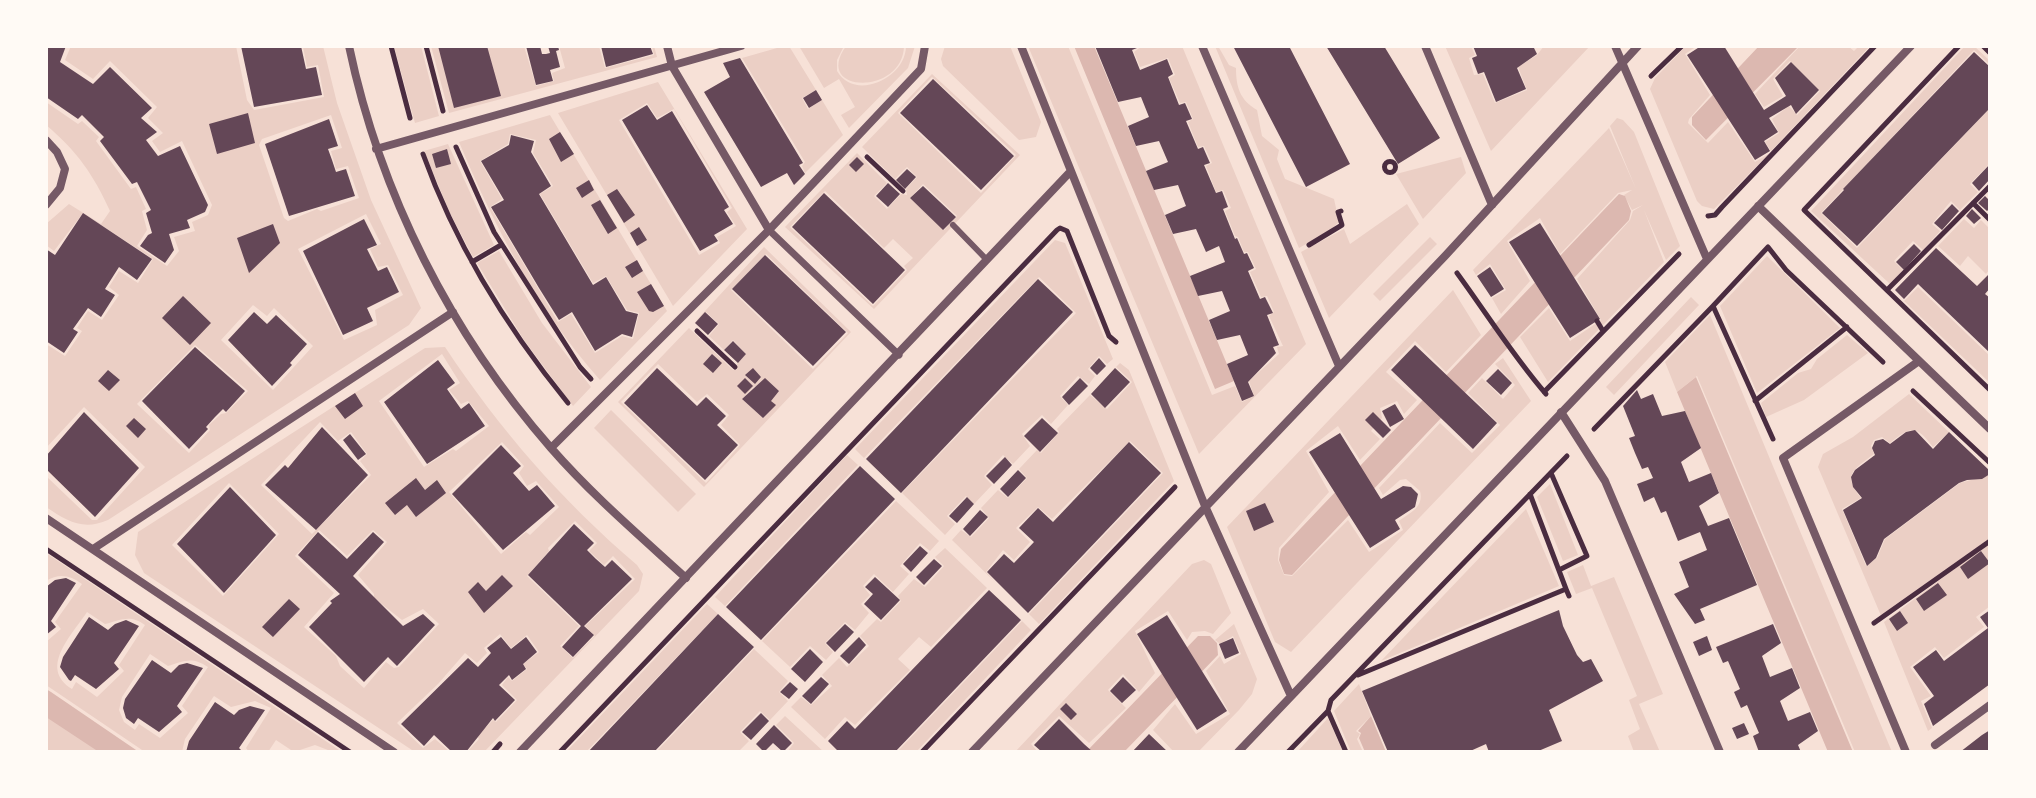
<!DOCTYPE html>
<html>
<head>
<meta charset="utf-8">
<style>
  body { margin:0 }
  #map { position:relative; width:2036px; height:798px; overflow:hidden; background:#f7e1d7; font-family:"Space Grotesk",sans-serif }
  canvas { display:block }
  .frame { position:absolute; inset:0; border:48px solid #fffaf5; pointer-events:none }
</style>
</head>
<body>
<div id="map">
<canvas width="2036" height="798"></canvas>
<div class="frame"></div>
</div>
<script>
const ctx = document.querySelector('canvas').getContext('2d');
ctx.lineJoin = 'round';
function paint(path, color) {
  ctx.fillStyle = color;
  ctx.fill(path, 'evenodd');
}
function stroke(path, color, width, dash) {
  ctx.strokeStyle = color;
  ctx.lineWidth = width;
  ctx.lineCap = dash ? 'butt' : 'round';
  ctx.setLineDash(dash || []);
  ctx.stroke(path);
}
const green = new Path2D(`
  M71,46H236L247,100L254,110L324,97L318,65L307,67L303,47L323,46L337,103L371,200L421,308L409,325L108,520C83,531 67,521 46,507V476L92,520H97L145,467L84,407L46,448V344L65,356L82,331L77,328L88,311L102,320L119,295L109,287L119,271L138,283L153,259L83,213L54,251L46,245V224L69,204L101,224L110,211C93,174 77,151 46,125V102L78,124L82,121L99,137L96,141L131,189L136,187L146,209L142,211L147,230L137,246L167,266L179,251L174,237L195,231L192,222L208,215L212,205L182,141L160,152L152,141L163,133L148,118L157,107L110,61L93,79L65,60ZM331,115L342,148L331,151L336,169L348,166L359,198L321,211L317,209L288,221L284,218L259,145L262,139ZM366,214L381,244L370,249L378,267L388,265L403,295L375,310L377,325L344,340L298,249ZM253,305L267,316L274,308L313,346L273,390L221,340ZM195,345L248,391L226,413L221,414L209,425L210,430L189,453L137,404Z
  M394,46H421L439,116L415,123Z
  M431,46H524L536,86L554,81L552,73L565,68L559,46H599L605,68L654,55L652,46H654L657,57L449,113Z
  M784,46H789L816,90L802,98L808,109L822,100L843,135L805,173L802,166L805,162L742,58Z
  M799,46H844L837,60V71C855,102 906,78 906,46H915L908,68L849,128L841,115L855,107L839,79L824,88Z
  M846,46H904C903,96 812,94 846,46Z
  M945,46H1010L1041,122L1036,137L1019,140L943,66L941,59Z
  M1028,46H1068L1212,395L1235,386L1242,402L1254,396L1249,381L1279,354L1277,347L1283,346L1269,316L1274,312L1267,296L1261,297L1250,272L1256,269L1248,252H1244L1238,237L1235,236L1225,211L1231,208L1223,190L1216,192L1206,166L1212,163L1204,146L1198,147L1188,122L1193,119L1186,102L1180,103L1169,78L1175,75L1168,58L1140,67L1134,52L1142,46H1182L1306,344L1199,454Z
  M1215,46H1218L1229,65L1236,68C1236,87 1240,100 1257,110L1262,136L1279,150L1277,159L1285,179L1334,199L1339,222L1329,231L1299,248Z
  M1445,46H1471L1475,55L1469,58L1474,75L1483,74L1495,103L1527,90L1518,67L1537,55L1544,46H1590L1491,151Z
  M1686,46H1697L1685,54L1710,95L1689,119L1688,123L1708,143L1728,122L1755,162L1770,153L1714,209L1702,206L1697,201L1650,89L1655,78Z
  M1800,46H1848L1854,51L1859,46H1870L1771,151L1765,142L1779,133L1772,119L1789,106L1797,115L1820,91L1790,61L1773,79L1783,96L1764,107L1755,94Z
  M1965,46H1974L1990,61V65L1974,50L1821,213L1857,248L1990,108V163L1970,184L1978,192L1960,210L1951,201L1932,224L1940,231L1923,250L1913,241L1894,261L1903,270L1890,284L1811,211Z
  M932,74L1020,155L874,309L785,227L857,153L887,183L874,196L887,209L901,194L907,195L906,189L917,177L907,167L895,179L862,147ZM932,77L1016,155L981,193L898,113ZM923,184L957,216L944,230L910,198ZM825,191L884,248L893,239L913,258L904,266L907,270L873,306L790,227Z
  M658,82L747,229L673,306L558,113ZM647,103L657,118L674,109L732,208L727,212L736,226L717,237L720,243L699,255L619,120Z
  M550,115L667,311L600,380C536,307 496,230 459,142ZM510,134L536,140L533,153L553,186L540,194L593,283L606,276L627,310L639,313L633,339L622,336L595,353L571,314L558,322L490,207L502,199L480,161L508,144Z
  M1617,118L1623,120L1634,132L1680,246L1666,260L1644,210L1664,262L1548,382L1520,337L1549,308L1570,341L1601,320L1577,279L1630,220L1633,211L1643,205L1632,210L1624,195L1632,190L1618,193L1560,254L1540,218L1507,241L1530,281L1501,314L1492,298L1506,290L1490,264L1476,275L1473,270L1609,128L1636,189L1610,126Z
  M448,144L494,245L473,257L450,213L424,151Z
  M1461,157L1466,173L1423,219L1396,174Z
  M1407,204L1419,224L1329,318L1301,252L1344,229L1350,244Z
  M1964,219L1974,228L1981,220L1990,229V269L1986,274L1968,256L1960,266L1938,246Z
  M1430,237L1437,244L1380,301L1373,294Z
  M1055,240L1065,243L1068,250L1113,359L1107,364L1099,356L1088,369L1095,376L1089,384L1078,376L1060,396L1068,405L1051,424L1042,415L1022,434L1030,446L1013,464L1003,455L984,476L992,485L974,504L966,496L947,516L955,524L945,535L902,493L1076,313L1039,277L864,458L855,449Z
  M764,247L851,332L704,487L618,402L689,328L733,370H737V364L746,354L733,340L724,350L709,336L719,324L706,312L694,323ZM766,254L848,333L813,369L731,290ZM658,364L697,402L707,394L729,415L721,425L740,445L706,483L621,402ZM755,386L775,405L763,418L742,399Z
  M499,251L542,323L591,387L573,406L524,340L477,263Z
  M1767,256L1840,328L1757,393L1720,306Z
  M1918,287L1990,356V383L1904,301Z
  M1453,290L1481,335L1446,372L1415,341L1386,372L1417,400L1404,414L1397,401L1380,408L1382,418L1371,431L1380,439L1360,460L1338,426L1306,451L1329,492L1279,548L1278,560L1284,575L1292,576L1348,520L1369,552L1403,530L1399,521C1411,512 1424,507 1420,491L1406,479L1400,480L1383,495L1379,488L1440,423L1472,453L1500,425L1468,393L1482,378L1503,399L1515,385L1495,364L1503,358L1531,401L1291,652L1275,642L1227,527Z
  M1691,297L1699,305L1614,395L1606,387Z
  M1710,315L1735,375L1892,752H1855L1697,376L1677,392L1665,362Z
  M1847,335L1868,353L1804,400L1766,417L1761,403L1798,373L1811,369L1817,359Z
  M445,347C500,430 561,500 637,565L643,574L639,591L484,752H467L479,739L477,736L493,720L496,722L517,700L502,685L508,677L512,681L527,669L523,664L539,652L527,635L511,648L500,634L484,648L487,653L477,663L465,653L438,684L397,723L423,748L435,739L450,752H415L144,573L135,555L138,532L425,348ZM442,354L460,383L449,390L461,404L468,401L489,426L456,451L453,449L424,467L379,401ZM320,422L338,441L351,432L367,454L360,461L371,475L312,534L261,485ZM502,442L524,466L519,473L527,486L536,481L559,507L530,535L526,532L501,554L449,492ZM229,483L279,534L223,596L172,545ZM575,521L597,543L589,551L604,565L613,556L635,579L585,626L595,636L573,658L560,646L579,626L527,576L549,551L548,548ZM319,530L347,556L373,530L387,542L358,575L374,594V598L402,620L423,609L439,624L399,667L394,668L386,662L364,688L340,666L336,656L304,627L334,593L295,556Z
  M1120,363L1129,370L1174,481L1039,624L1029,614L1163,473L1130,441L1052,519L1038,507L1016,528L1030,542L1014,560L1003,550L986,572L995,582L952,540L961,530L971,537L989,518L981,508L998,490L1008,498L1027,478L1019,469L1037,450L1041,453L1059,432L1057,429L1090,395L1107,409L1132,382L1116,367Z
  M1909,394L1990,471L1949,432L1933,447C1916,425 1911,426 1890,443L1882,437L1874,440L1871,446L1874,454C1853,470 1842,474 1861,498L1842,509L1866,566L1877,558L1885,539L1960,483L1990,475V539L1882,618L1818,467L1823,454L1853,437Z
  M611,410L696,494L678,512L594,428Z
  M847,455L858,465L725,606L715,597Z
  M1550,484L1578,555L1563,561L1537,497Z
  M896,501L939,541L930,551L920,543L900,566L909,574L893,592L874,574L863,586L870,595L861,604L869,613L855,630L845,622L825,643L833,652L826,660L810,646L790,667L762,641Z
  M1526,509L1559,586L1381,661Z
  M1990,542V606L1976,617L1984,627L1944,658L1935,647L1910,667L1931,696L1921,701L1932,728L1928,731L1884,622Z
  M945,548L987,588L931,647L919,637L898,659L910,670L855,725L845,717L825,739L791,707L801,697L811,705L832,686L822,675L839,658L847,667L869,646L860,636L877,619L881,622L901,601L898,596L914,579L925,587L944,566L935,557Z
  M46,553L342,752H333L315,745L294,752L276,740L268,752H249L246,748L271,708L255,701L231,707L214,696L185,739L182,752H145L46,685V642L61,629L55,622L82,584C70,575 59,573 46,581ZM87,612L105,624C121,620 130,614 145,625L119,665L124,671L97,697L76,682L72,689C38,668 72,635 87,612ZM150,654L168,666C184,661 192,656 208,667L182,706L188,713L160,738L139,724L135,730L124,722L119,710L122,697Z
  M1204,560L1211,564L1231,613L1213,634L1205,631L1192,632L1187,640L1168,611L1135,631L1155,673L1139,692L1123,674L1108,690L1126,708L1089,743L1059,716L1031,744L1038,752H1015L1192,564Z
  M1583,565L1591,586L1614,577L1663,694L1639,704L1660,752H1634L1628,736L1640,729L1629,700L1637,696L1592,588L1576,594L1567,572Z
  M707,604L718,614L586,752H566Z
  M1022,621L1031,630L916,752H897Z
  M1234,624L1257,679L1252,694L1239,710L1198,752H1174L1153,730L1175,704L1196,734L1230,714L1206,671L1220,656L1224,664L1241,654L1233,636L1220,644L1215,640Z
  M754,649L788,681L779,692L788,701L770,720L760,711L740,732L749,741L738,752H656Z
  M1359,684L1371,716L1356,731L1360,734L1357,739L1363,752H1351L1334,711Z
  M46,710L106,752H46Z
  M785,716L824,752H787L794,743L776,725Z
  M1328,718L1343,752H1297Z`);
const water = new Path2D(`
  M1074,46H1094L1234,381L1215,389Z
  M1759,46H1799L1706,140L1692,125V117Z
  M1619,194L1625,196L1631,211L1629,220L1294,573L1292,575L1284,574L1279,560L1281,549Z
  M1696,377L1853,752H1828L1677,392Z
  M1198,636H1210L1217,643L1218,655L1124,752H1086Z
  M46,689L51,692L139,752H99L46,717Z
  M1371,716L1386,752H1365L1359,738L1361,733L1358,731Z`);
const building = new Path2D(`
  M46,46H66L60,62L93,84L110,67L152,108L141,118L157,132L146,140L158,156L180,146L208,205L205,212L187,220L190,228L169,234L174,250L165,263L140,246L148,235L152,233L146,213L151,210L137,182L132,184L100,141L104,137L82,115L78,119L46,97Z
  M241,46H301L306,69L316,67L322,95L254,107Z
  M438,46H487L501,96L454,108Z
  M526,46H540L542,54H546L550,53L548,46H558L559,50L556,51L560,67L550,70L553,81L536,85Z
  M601,46H650L653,54L606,67Z
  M1095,46H1142L1132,50L1140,70L1167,59L1173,74L1168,77L1179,105L1185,103L1192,119L1186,121L1198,149L1203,147L1210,163L1204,165L1216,193L1222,191L1228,207L1223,209L1235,239L1237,238L1244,254L1247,253L1254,268L1248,271L1260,299L1265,297L1273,313L1267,315L1279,345L1273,347L1276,353L1248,382L1254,396L1242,401L1227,364L1248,355L1240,335L1217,340L1209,320L1230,311L1222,291L1198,296L1190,276L1225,262L1219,246L1206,252L1196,229L1173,234L1165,215L1186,206L1178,185L1154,190L1146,171L1168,162L1159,141L1136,146L1128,126L1149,117L1141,97L1118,102Z
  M1233,46H1289L1350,164L1306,187Z
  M1326,46H1384L1440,138L1398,164Z
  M1473,46H1533L1537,54L1517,68L1526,89L1496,102L1484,72L1478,74L1472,58L1477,56Z
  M1701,46H1724L1764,110L1786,96L1775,78L1791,62L1819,90L1796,114L1791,105L1769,118L1778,132L1764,141L1770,151L1755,160L1687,55Z
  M1974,52L1990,67V108L1857,246L1822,213L1844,190L1843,189Z
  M740,58L803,163L799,165L805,174L794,185L787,173L761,187L704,92L730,77L723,63Z
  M933,79L1014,156L981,190L900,113Z
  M816,90L822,100L809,108L803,98Z
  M647,105L657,120L672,111L729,207L724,210L733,224L714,235L718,241L700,251L622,120Z
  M248,113L255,143L217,154L209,124Z
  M329,119L338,146L328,149L332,160L336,172L346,169L355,196L289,216L265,144Z
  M560,132L574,154L561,162L549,139Z
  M511,135L534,141L531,152L551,186L539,194L593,285L606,277L626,311L638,314L632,337L622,334L595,351L572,312L559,320L539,288L491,207L504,200L481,161L509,145Z
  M447,149L451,164L436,168L432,154Z
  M857,157L864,164L856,172L849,165Z
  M1990,164V179L1979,191L1972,183Z
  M907,169L916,177L905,189L896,180Z
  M589,180L594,190L582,198L576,188Z
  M888,183L900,194L888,207L876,196Z
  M923,186L956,217L943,230L910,198Z
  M617,189L635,215L624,223L607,195Z
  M824,193L905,270L873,304L792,227Z
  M1985,196L1990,201V208L1987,211L1978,203Z
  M600,200L617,228L608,234L591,205Z
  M1952,204L1959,211L1942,230L1934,223Z
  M1972,209L1981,218L1974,224L1966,216Z
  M83,213L152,259L137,280L119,267L105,289L115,295L101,317L88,308L73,329L78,332L64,353L46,341V249L55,255Z
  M364,219L377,245L367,249L378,271L387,267L399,292L367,308L373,321L343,335L303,251Z
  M1540,223L1600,319L1570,338L1509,242Z
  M273,224L280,243L249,273L237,238Z
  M639,227L647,240L637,246L630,233Z
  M1914,244L1921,251L1904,270L1896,262Z
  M1936,248L1977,286L1990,273V288L1985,294L1990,298V353L1918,284L1904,299L1895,290Z
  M765,255L846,332L813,366L732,289Z
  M637,260L643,271L632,278L625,267Z
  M1490,267L1504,289L1491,297L1477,276Z
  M1038,279L1073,312L901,493L866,459Z
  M651,284L664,306L653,312L649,311L637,292Z
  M183,296L211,323L190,345L162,318Z
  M254,312L267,324L276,315L307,344L290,363L292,365L272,386L228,340Z
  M705,312L718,324L708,335L695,323Z
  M733,341L746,354L738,363L724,350Z
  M1415,345L1497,423L1473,449L1391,370Z
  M195,347L245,391L226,412L223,409L215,417L206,427L208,429L189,449L142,401Z
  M712,354L722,363L713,373L703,364Z
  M1099,358L1106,366L1097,375L1090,368Z
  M438,360L455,383L447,389L461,409L469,403L485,426L427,464L384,402Z
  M657,368L697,406L706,397L726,416L717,425L738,445L705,480L624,403Z
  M753,368L761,377L755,384L745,375Z
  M1115,368L1130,382L1105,408L1091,394Z
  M1498,369L1512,383L1501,395L1486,381Z
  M108,370L120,380L109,391L98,381Z
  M745,378L753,386L745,394L737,386Z
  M765,378L779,391L771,401L776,405L763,418L742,399Z
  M1080,378L1088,386L1069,405L1062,397Z
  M1637,390L1641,399L1653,394L1662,416L1685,411L1701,448L1681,462L1689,482L1711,473L1719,493L1699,506L1708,526L1729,518L1757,585L1700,609L1705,620L1695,624L1674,594L1689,587L1679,562L1707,550L1700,532L1678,541L1666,511L1661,513L1654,497L1644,502L1637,484L1653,478L1648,467L1642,469L1635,453L1629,438L1635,436L1623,406Z
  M355,393L363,406L345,419L335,406Z
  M1395,404L1404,419L1390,427L1382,411Z
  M84,412L139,468L95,517L46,469V456Z
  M1373,412L1391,430L1383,438L1365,420Z
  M134,418L146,429L138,438L126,426Z
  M1042,418L1058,433L1040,452L1024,436Z
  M322,427L368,475L316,530L265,485L285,465L288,468Z
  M1915,430L1933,449L1949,432L1990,471V474L1982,479L1967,480L1959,483L1884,539L1876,558L1867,566L1843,510L1862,498L1853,487L1851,477L1855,470L1875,455L1872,448L1875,441L1883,439L1890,444L1906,432Z
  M1340,433L1381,499L1403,486L1411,487L1418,494L1415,507L1395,520L1400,529L1370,548L1309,452Z
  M350,434L366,454L358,460L343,440Z
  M1129,442L1161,473L1028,613L987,572L1004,554L1014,563L1034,542L1019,528L1038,508L1053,522Z
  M501,445L521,466L513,473L529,491L537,485L555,506L503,550L452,494Z
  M1005,457L1012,465L994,484L986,476Z
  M860,466L895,499L761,640L726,607Z
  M1018,470L1026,478L1008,497L1000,489Z
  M416,478L425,490L437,480L446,493L416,517L407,505L395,515L385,503Z
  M230,487L276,535L224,593L177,544Z
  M967,497L974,504L957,523L949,516Z
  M1265,503L1274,522L1254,531L1246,511Z
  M980,510L988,517L970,536L963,529Z
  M574,524L594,543L587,550L596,559L605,567L612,560L632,579L584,626L594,635L573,657L562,647L581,626L528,575Z
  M318,532L347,559L373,532L384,542L353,576L403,626L423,614L435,625L397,666L388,657L364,682L309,627L332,603L330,601L340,594L298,555Z
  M920,546L928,553L911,572L903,564Z
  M1981,551L1990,563L1968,579L1960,567Z
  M934,559L942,566L924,585L916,577Z
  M502,575L513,586L484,613L468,592L478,582L486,591Z
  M875,577L900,600L881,620L864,604L873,594L865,587Z
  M66,578L76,583L51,621L56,627L46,635V587L55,580Z
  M1938,583L1947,595L1924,611L1916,599Z
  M989,590L1021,620L895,752H839L828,741L847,721L855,729Z
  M289,599L300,609L273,637L262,627Z
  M1559,610L1563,626L1577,655L1583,662L1591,659L1603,681L1549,710L1562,741L1536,752H1489L1486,744L1468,752H1388L1362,691Z
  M1990,610V684L1933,726L1924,704L1934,696L1913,667L1936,650L1944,661L1988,628L1980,617Z
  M1900,611L1908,623L1897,631L1889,619Z
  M718,614L754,647L654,752H588Z
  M1167,615L1227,711L1197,730L1137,634Z
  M89,617L108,630L115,624L126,620L139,626L114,663L119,669L96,689L75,675L71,681L69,680L60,667L63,657Z
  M845,624L854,632L835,652L826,643Z
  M1773,624L1781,643L1762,656L1770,677L1792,668L1800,688L1780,701L1788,721L1810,712L1818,731L1798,745L1801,752H1766L1765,750L1759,752L1753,736L1759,733L1747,705L1741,708L1734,692L1740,689L1728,661L1723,663L1716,647Z
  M1707,636L1712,650L1699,656L1693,642Z
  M501,637L511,649L526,637L537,652L523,664L526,669L512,680L509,675L499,685L515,700L495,721L493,718L466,752H452L434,735L424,746L401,724L468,658L478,667L491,653L487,648Z
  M859,637L866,645L849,664L840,656Z
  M1233,638L1239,653L1225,659L1219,644Z
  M810,649L823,662L805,682L791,669Z
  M152,660L171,673L179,665L187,663L203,668L177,706L182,712L159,732L138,718L134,724L126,718L123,708L125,699Z
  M821,677L829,684L811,704L802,696Z
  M1123,677L1136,690L1122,703L1110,691Z
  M790,682L798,689L789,699L780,692Z
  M215,702L234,715L239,710L250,706L265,710L239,748L243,752H186L189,741Z
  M1066,703L1077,714L1071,720L1060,709Z
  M761,713L769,721L751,740L742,732Z
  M1059,719L1084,744L1093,752H1042L1034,745Z
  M1744,723L1749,734L1737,739L1732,728Z
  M774,725L792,743L783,752L773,743L764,752L756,744Z
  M1990,730V752H1960L1982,735Z
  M1149,734L1168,752H1132Z`);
const path = new Path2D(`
  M391,46L410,118
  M426,46L443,111
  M1959,46L1804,210L1990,390
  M1983,46L1990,53
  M1651,76L1682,46
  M456,147L494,232L580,367L591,379
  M423,154C456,246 507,328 568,403
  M867,157L903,191
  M1384.5 167a5.5 5.5 0 1 1 11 0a5.5 5.5 0 1 1-11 0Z
  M1973,203L1990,220
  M1708,216L1715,215L1722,207L1875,46
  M1309,245L1342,225L1338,212L1341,211
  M472,262L501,245
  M1457,273C1487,314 1513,356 1546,394
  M1887,290L1990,186
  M1597,321L1603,331
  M697,331L735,367
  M1913,391L1990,463
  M1544,392L1679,254
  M1755,401L1847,327
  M1594,429L1713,306
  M1773,439L1713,306L1768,247L1786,270L1883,362
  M1551,473L1587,556L1559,570
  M1530,494L1566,589
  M46,549L350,752
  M1874,623L1990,541
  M1358,675L1566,589L1569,596
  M1328,711L1331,700L1567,456
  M493,752L500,744
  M560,752L1057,230L1060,228L1067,231L1109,336L1116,342
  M922,752L1175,487
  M1288,752L1328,711L1346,752`);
const service = new Path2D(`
  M953,225L987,260`);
const pedestrian = new Path2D(`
  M769,230L899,355`);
const minor = new Path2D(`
  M349,46C380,194 451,334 551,448C592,495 640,536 686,578
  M667,46L672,66L769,230
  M1021,46L1205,506L1291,696
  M1202,46L1339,366
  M1425,46L1492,205
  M1615,46L1707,259
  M46,140L57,152L65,169L60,188L46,205
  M376,149L741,46
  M1758,206L1990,429
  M1561,412L1605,481L1720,752
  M551,448L769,230L921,69L925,46
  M46,518L394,752
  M93,549L453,312
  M1935,745L1990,705
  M520,752L1070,172
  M972,752L1445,256L1638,46
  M1238,752L1911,46
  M1906,752L1783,458L1919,361`);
paint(green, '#ebcfc5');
paint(water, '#dcb8b0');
paint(building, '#644757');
stroke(path, '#4a2c40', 5);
stroke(service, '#755966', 6);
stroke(pedestrian, '#755966', 7);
stroke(minor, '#755966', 8);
</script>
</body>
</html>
